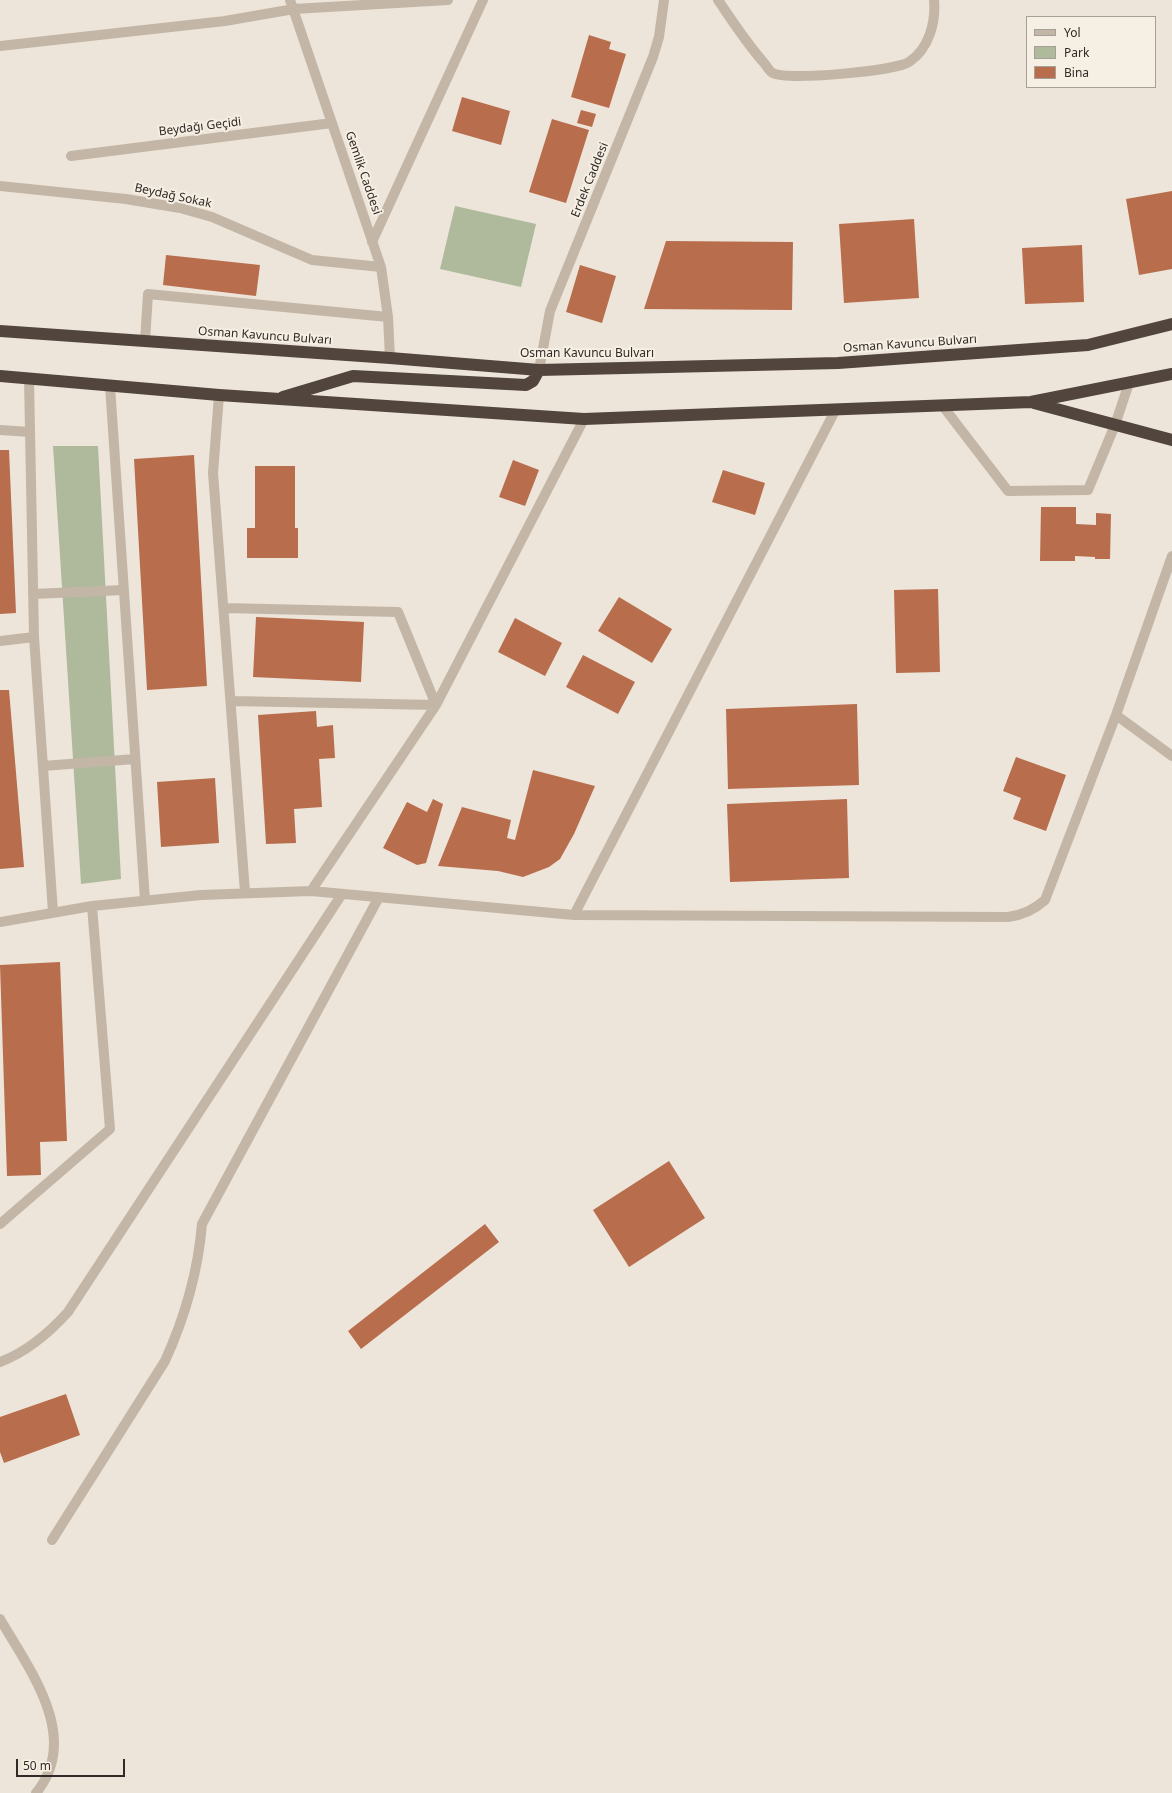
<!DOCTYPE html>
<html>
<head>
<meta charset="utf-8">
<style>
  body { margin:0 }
  #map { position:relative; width:1172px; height:1793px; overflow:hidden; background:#ede5d9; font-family:"Noto Sans",sans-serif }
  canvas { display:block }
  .legend { position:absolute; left:1026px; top:16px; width:130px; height:72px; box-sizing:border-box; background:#f6efe4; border:1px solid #a7a098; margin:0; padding:5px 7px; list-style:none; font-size:12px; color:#312a26 }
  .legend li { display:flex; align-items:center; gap:8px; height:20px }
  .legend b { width:20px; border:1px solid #a7a098 }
  .scale { position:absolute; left:16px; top:1759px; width:109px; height:18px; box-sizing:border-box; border:2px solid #312a26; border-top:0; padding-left:5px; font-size:12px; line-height:14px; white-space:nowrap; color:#312a26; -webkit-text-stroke:3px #f6efe4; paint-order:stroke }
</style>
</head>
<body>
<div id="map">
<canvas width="1172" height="1793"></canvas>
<ul class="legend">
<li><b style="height:5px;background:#c4b6a6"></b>Yol</li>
<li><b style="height:11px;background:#aeba9b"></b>Park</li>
<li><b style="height:11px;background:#b86d4d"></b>Bina</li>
</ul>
<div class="scale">50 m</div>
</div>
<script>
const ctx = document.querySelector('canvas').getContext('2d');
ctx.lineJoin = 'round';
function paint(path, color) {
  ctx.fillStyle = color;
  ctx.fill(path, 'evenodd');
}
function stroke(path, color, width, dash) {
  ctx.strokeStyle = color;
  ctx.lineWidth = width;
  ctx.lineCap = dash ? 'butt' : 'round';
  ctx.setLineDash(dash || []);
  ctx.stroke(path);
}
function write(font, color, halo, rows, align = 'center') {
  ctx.font = font + ' "Noto Sans",sans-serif';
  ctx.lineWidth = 4;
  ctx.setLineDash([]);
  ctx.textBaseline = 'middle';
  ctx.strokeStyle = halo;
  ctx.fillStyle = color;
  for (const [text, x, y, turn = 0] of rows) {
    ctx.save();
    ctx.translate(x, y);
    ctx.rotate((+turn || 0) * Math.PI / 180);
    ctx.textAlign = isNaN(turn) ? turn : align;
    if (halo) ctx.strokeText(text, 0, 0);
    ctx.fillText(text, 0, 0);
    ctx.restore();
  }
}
const green = new Path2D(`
  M455,206L536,224L521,287L440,269Z
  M53,446H98L121,879L81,884Z`);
const building = new Path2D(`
  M589,35L611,42L609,49L626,54L609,108L571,97Z
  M462,97L510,111L501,145L452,131Z
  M581,110L596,114L592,127L577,123Z
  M552,119L589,130L566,203L529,192Z
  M1172,191V269L1139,275L1126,199Z
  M914,219L919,298L844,303L839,224Z
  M666,241L793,242L792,310L644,309Z
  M1082,245L1084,302L1025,304L1022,248Z
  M166,255L260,265L256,296L163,285Z
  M580,265L616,276L602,323L566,312Z
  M0,450H9L16,613L0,614Z
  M194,455L207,686L147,690L134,459Z
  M513,460L539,470L525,506L499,497Z
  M255,466H295V528H298V558H247V528H255Z
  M723,470L765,483L755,515L712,502Z
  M1041,507H1076V524L1096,525V513L1111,514L1110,559H1095V557L1075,556V561H1040Z
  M938,589L940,672L896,673L894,590Z
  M619,597L672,629L652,663L598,631Z
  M256,617L364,622L361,682L253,677Z
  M515,618L562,643L545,676L498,652Z
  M583,655L635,682L618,714L566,687Z
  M0,690H9L24,867L0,869Z
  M857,704L859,785L728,789L726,709Z
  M316,711L317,727L333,725L335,758L319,759L322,807L294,809L296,843L266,844L258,715Z
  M1016,757L1066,775L1046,831L1013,819L1021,798L1003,791Z
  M533,770L595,786L574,834L560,859L549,867L523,877L498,871L438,866L462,807L511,820L507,838L515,840Z
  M215,778L219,843L161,847L157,782Z
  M433,799L443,804L426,863L417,865L383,848L407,802L427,812Z
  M847,799L849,878L730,882L727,804Z
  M60,962L67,1141L40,1142L41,1175L7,1176L0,965Z
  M669,1161L705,1218L629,1267L593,1210Z
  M485,1224L499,1242L361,1349L348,1331Z
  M66,1394L80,1435L4,1463L0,1452V1417Z`);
const minor = new Path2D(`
  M290,0L381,267L388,317L390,358
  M718,0C733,22 747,44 765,64C767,67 770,72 773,73C787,81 895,71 909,62C929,49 936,22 934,0
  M0,46L225,21L294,9L448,0
  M71,156L332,123
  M0,186L126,199L180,208L212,217L312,260L381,267
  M372,242L483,0
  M145,341L148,294L388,317
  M539,370L550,311L653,57L659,37L664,0
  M29,378L34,637L53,912
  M110,386L145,900
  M219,395L213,473L245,892
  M942,405L1008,491L1088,490L1115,425L1129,383
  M0,430L30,432
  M33,594L124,590
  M224,608L398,612L436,705L231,701
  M0,641L34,637
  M1116,715L1172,756
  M43,766L135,759
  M311,891L436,705L584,419
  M574,915L836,409
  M0,922L92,906L201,895L311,891L574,915L1008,917C1023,915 1034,910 1045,900L1116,715L1172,556
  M0,1224L110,1129L92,906
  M0,1362C27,1352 49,1333 68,1312L342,894
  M52,1540L165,1361C185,1317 198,1272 202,1224L379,897
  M0,1619C29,1669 82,1737 36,1793`);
const highway = new Path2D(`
  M0,331L390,358L539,370L838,363L1088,345L1172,324
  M0,376L219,395L584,419L1031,402L1172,374
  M283,397L353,376L526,385L533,381L539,370
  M1034,403L1172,440`);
const streetNames = [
  ["Beydağı Geçidi",200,127,-7],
  ["Gemlik Caddesi",363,173,71],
  ["Erdek Caddesi",590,180,-68],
  ["Beydağ Sokak",173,196,12],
  ["Osman Kavuncu Bulvarı",265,336,4],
  ["Osman Kavuncu Bulvarı",910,344,-4],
  ["Osman Kavuncu Bulvarı",587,354]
];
paint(green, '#aeba9b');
paint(building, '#b86d4d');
stroke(minor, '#c4b6a6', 10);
stroke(highway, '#51453e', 12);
write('12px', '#312a26', '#f6efe4', streetNames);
</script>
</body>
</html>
